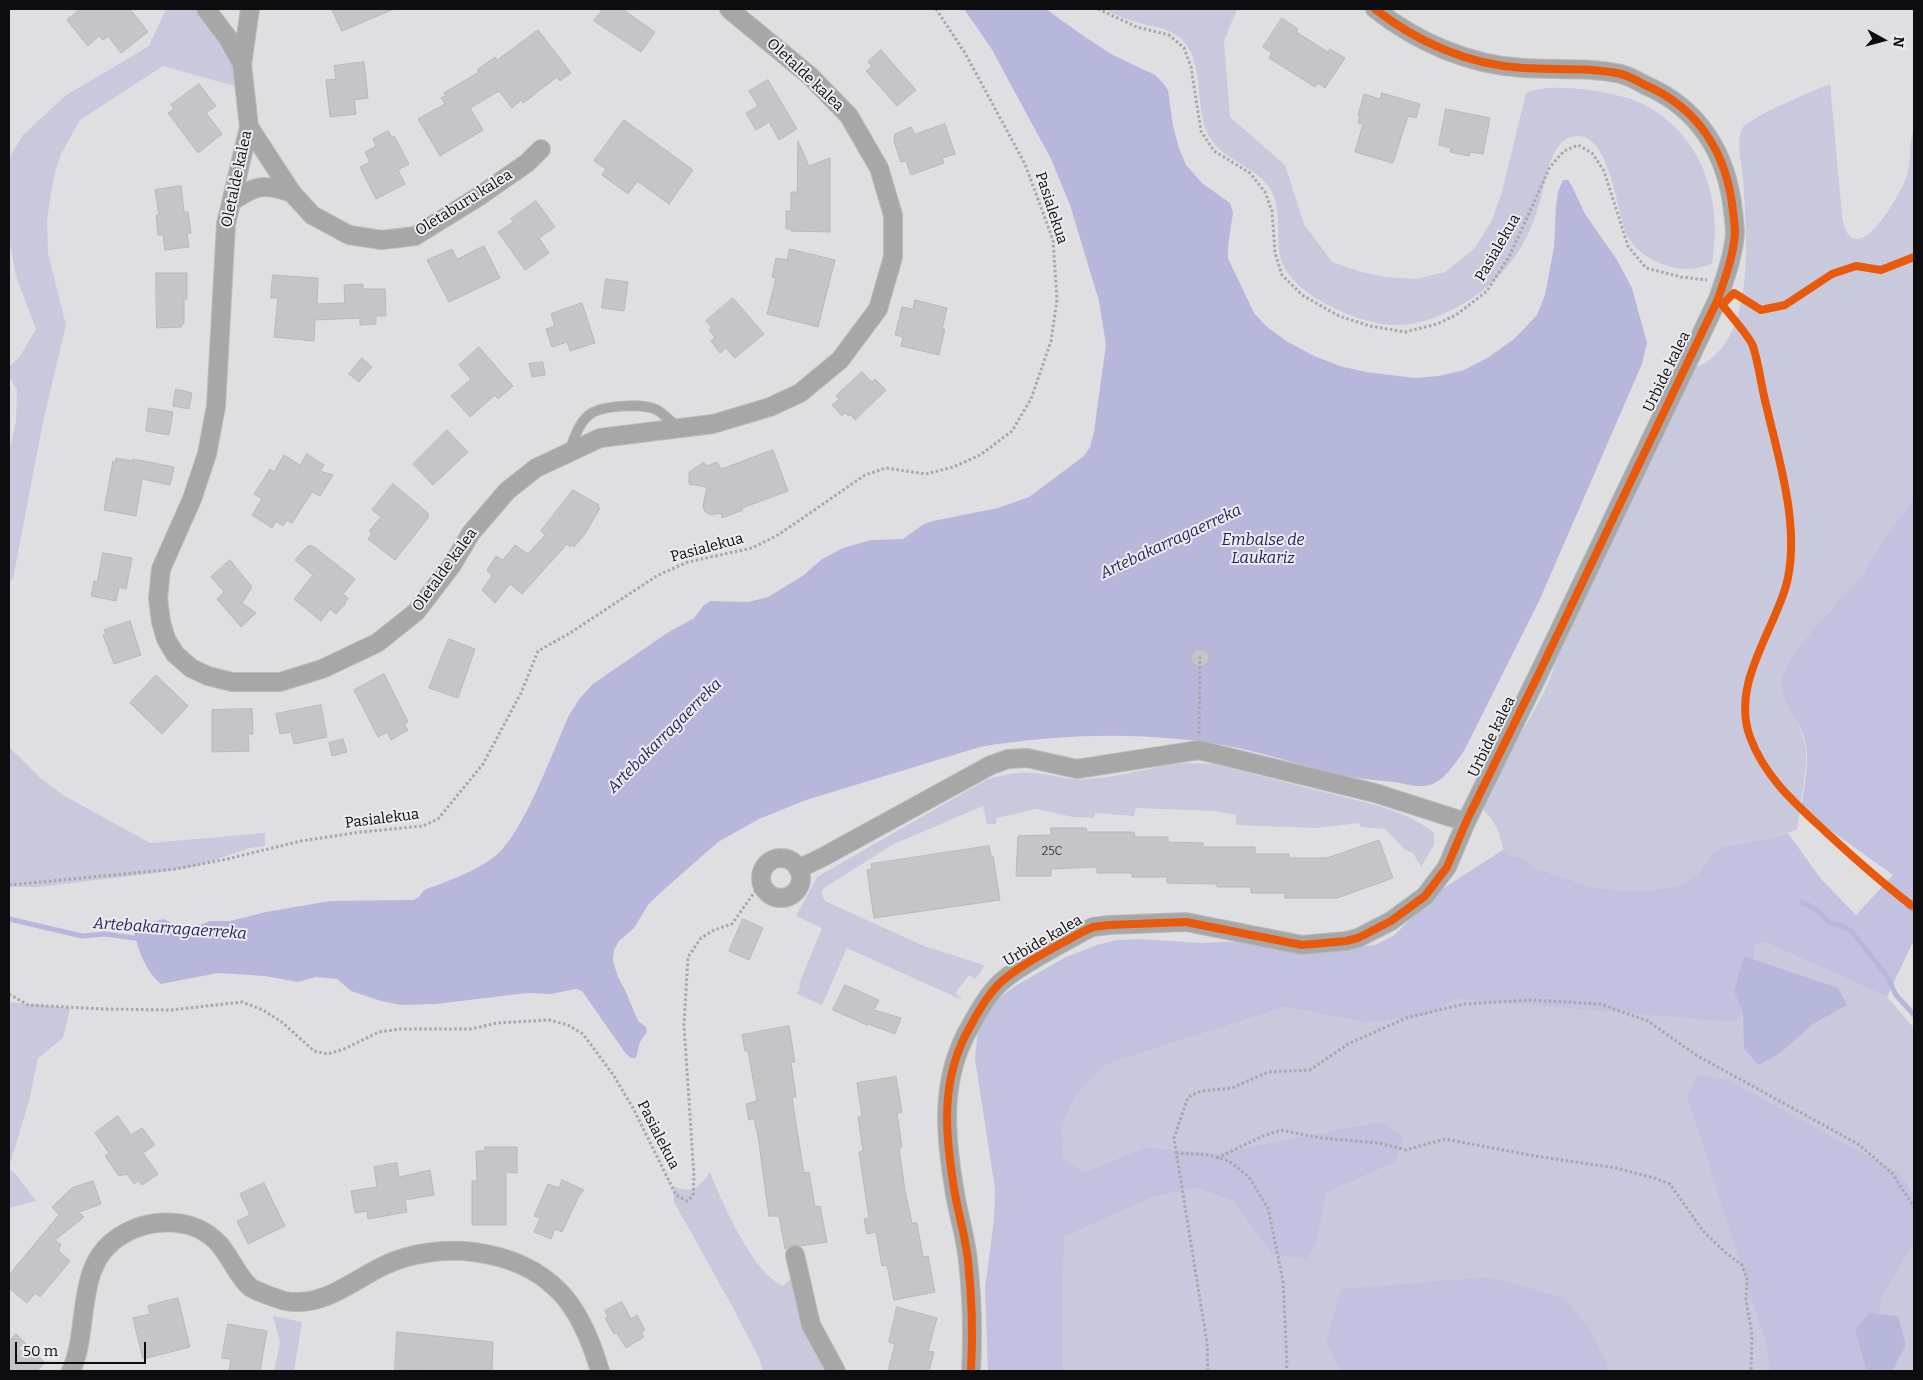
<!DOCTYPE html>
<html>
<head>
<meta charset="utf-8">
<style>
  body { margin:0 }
  #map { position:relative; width:1923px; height:1380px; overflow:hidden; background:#dfdfe2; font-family:Bitter,serif }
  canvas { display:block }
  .frame { position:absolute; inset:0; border:10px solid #0d0d0f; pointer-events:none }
  .north { position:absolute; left:1858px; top:15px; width:50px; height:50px; -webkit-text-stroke:4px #ebebf0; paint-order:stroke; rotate:97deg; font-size:14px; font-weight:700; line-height:20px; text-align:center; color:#0d0d0f }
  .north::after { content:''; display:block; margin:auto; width:18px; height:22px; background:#0d0d0f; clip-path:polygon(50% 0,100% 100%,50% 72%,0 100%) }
  .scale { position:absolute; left:15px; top:1342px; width:131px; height:22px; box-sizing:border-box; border:2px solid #0d0d0f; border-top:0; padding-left:6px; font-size:15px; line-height:18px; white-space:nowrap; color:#0d0d0f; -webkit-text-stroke:4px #ebebf0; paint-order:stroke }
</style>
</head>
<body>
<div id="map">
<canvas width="1923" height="1380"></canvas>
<div class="frame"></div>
<div class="north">N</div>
<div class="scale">50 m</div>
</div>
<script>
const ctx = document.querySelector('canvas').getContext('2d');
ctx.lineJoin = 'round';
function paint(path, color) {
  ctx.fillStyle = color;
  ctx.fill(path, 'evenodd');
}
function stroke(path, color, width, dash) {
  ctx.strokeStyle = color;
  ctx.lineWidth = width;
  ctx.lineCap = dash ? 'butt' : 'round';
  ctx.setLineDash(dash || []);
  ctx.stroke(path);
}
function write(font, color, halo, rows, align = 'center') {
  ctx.font = font + ' Bitter,serif';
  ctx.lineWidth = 4;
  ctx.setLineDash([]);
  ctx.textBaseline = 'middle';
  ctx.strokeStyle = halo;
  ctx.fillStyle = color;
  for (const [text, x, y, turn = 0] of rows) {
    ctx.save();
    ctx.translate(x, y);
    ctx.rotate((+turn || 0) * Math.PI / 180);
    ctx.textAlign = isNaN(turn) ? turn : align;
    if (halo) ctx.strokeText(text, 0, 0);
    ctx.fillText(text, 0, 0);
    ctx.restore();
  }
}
const green = new Path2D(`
  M166,9H198C218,32 232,58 238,87L163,66L80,120L61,154L56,169L51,192L47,221L48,253L66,325L43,422L13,579L9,581V453L16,421L17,390L9,376V367L20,356L36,329L16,276L9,238V168L11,155L23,135L65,96L149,46Z
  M1104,9H1237L1224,41L1230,117L1285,165L1304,224L1332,262L1361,272L1387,277L1417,279L1445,272L1474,249L1491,222L1502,192L1526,93C1545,85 1570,88 1590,90C1606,93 1624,96 1639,102C1703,133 1723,199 1712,264C1705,266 1697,269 1688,269C1666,269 1637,256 1627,235C1616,212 1610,126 1571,137C1549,143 1546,183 1540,201C1536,215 1531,229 1524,242C1507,273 1478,299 1445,313C1430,320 1410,326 1393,325C1360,324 1299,297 1284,267C1273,245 1284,215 1271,190C1256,165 1222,161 1209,136C1194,109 1205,65 1184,42C1172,28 1157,28 1140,23C1128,20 1115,15 1104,9Z
  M1830,84L1842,215C1851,279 1899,198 1906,178C1912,163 1908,144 1914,129V498L1884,539L1857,584L1828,612L1784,673L1783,692L1801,731L1806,748V767L1797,830L1756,841L1721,847L1713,853L1700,871L1692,878L1677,886L1648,891L1606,889L1590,886L1536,868L1521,857L1513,856L1503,850C1501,835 1495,821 1484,811V804L1506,758L1534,711L1548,684L1577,602L1693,367C1702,366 1709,361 1716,354C1755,318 1746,228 1743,178C1742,166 1736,140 1742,129C1749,117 1813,91 1830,84Z
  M9,747L39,777L63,795L150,843L265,833V846L250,848L196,866L156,873L38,887H9Z
  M1188,763L1213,764C1250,773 1287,783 1324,792C1360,802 1405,808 1434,833V845L1421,867L1413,853L1404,849L1385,829L1361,827L1359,823L1315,828L1236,825V815L1214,811L1136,808L1134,816L1095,813L1094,818L1073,817L1036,809L997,818L996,824H987L983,806L892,845L824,888L821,893L825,901L924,946L984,965L981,972L975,979L969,975L955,993L962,999H960L847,948L822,1005L797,994L801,985L799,984L822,928L796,916L817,877L986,780C1002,775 1019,771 1036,773C1054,775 1071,781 1089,779C1123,777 1155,765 1188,763Z
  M1765,942L1887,997L1914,1028V1196L1902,1175L1764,1337L1770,1371H1606L1608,1365L1326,1343L1340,1371H1063L1064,1237L1154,1197L1196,1188L1233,1201L1271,1254L1318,1239L1326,1193L1394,1163L1379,1121L1217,1153L1145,1147L1084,1172L1064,1159L1062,1124L1076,1096L1105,1065L1285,1007L1366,1023L1426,1016L1457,999L1756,1003L1754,946Z
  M9,1002L70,1008L63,1038L38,1058L29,1101L9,1167Z
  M9,1168L18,1177L36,1201L9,1208Z
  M710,1172C722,1203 753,1273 783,1286L793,1276C797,1309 809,1343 826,1371H763L759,1358L732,1306L674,1202L673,1186C692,1195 699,1187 710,1172Z
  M1914,1243V1371H1871L1873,1337L1883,1296Z
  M273,1316L302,1322L294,1371H274L280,1342Z`);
const forest = new Path2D(`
  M1914,498V943L1912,944L1887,997L1765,942L1754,946L1756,1003L1734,1022L1457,999L1426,1016L1366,1023L1285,1007L1105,1065L1076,1096L1062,1124L1064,1159L1084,1172L1145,1147L1217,1153L1380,1121L1404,1137L1394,1163L1326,1193L1318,1239L1307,1259L1271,1254L1233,1201L1196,1188L1154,1197L1064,1237L1063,1371H988L985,1288L994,1220L995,1189L975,1059L978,1028L989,1009L1003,995L1017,985L1066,957L1097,945L1117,940L1140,939L1200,943L1253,941L1349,948L1375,945L1393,936L1442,889L1503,850L1513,856L1521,857L1536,868L1590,886L1606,889L1648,891L1677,886L1692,878L1700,871L1713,853L1721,847L1756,841L1788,833L1821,879L1856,915L1893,875L1801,809C1804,786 1811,759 1804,737C1798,719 1782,703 1782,684C1781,660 1840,599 1858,581V582L1884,539Z
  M1698,1075L1728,1080L1902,1175L1914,1196V1243L1883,1296L1873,1337L1871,1371H1770L1764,1337L1687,1096Z
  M1489,1277L1565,1298L1590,1330L1608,1365L1606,1371H1340L1326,1343L1341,1289Z`);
const water = new Path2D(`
  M964,9H1046L1085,37L1113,55L1155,75L1163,83L1168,90L1173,126L1179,148L1186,165L1202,183L1230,203L1233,213L1228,246V258L1254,313L1267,327L1288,342L1314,356L1340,366L1366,372L1415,378L1439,376L1464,370L1489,357L1514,339L1537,315L1545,295L1554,247L1556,206L1558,192L1563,180H1568L1571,184L1585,214L1617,260L1632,288L1647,343L1642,364L1540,599L1465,749C1456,763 1442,785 1424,786C1414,787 1403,783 1394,782C1380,780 1366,780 1352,777C1314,770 1276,756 1238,748C1154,731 1064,733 980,747L806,800L759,819L718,842L659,894L648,905L634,928L619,941L614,950L613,961L618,977L625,990L638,1021L646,1027L647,1032L640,1042L636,1058H631L626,1054L582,991L576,989L551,994L527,993L436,1004L401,1005L381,1001L351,991L337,979L316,977L297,982L265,976L218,973L161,984C145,971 138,950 134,931L151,922L164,919L182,929L193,928L210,921H230L266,912L330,901L413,900L419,897L424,890C448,881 474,872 494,857C522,837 554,749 569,715L580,698L593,684L667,633L694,618L703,606L710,601L748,602L768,597L804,575L822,559L843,548L871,540L903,539L924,524L933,521L998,508L1029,497L1084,456L1090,447L1094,431L1106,345L1099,301L1070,205L1051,159L991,48Z
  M1744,956L1838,988L1847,1005L1813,1024L1779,1054L1758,1065L1744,1048L1743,1013L1734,991Z
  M1869,1313L1898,1316L1906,1345L1892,1371H1867L1855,1330Z`);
const stream = new Path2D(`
  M1802,902L1815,909L1830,923L1842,926L1852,932L1887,976L1896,995L1914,1015
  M9,919L82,936L105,934L141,939`);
const building = new Path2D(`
  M81,9H130L148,32L121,53L108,36L103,40L99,36L88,46L67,20Z
  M332,9H394L342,31Z
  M603,9H622L655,32L641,52L594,21Z
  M1282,18L1298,29L1296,32L1328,52L1330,49L1345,58L1325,88L1318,83L1315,87L1269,58L1272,53L1263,47Z
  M538,30L571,73L560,81L557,77L523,103L521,100L512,108L499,91L470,108L483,130L440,156L418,119L445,104L441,98L446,96L444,93L479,72L477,70L495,57L497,60Z
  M881,50L916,90L897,106L866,71L872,66L868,62Z
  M364,62L368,98L354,100L356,114L330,117L326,80L336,79L334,66Z
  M768,80L797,129L779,140L769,122L756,130L746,113L758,106L749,91Z
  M199,84L216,106L206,113L222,134L198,153L168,113L174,109L171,105Z
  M1382,93L1420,104L1416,118L1408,116L1393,163L1355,152L1363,124L1358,123L1360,116L1358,115L1364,94L1380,99Z
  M1446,109L1490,118L1483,154L1470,152L1469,156L1450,152L1451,148L1439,145Z
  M624,120L693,170L669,204L637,181L628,194L602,175L606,169L594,161Z
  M945,124L955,154L942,158L944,163L911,175L906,161L901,162L894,141L895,134L911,127L915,134Z
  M388,131L392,138L394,136L409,164L398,170L405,184L376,199L360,167L370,162L365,152L376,146L373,139Z
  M798,141L809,166L830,158V232L791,231V229H786V211H791V192H797Z
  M181,186L184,212H188L191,233H187L189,247L165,250L163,235H158L156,215H159L155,190Z
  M536,201L555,227L539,238L549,253L525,270L498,232L513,222L511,219Z
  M484,246L500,278L449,302L427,260L452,249L457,259Z
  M790,249L835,260L818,327L767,314L776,278L772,277L776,258L787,260Z
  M156,273H187V299H184V324H182L181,327L157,328Z
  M273,275L318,278L317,304L345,303L344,285L363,284V289H385L386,316H376V324L360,325V318L315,320L314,341L274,337L278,298H271Z
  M606,279L628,282L624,311L602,308Z
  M733,298L764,334L735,358L726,348L720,353L711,341L715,337L709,330L712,328L706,321Z
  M915,300L947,308L942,329H945L939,355L901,346L903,337L895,335L902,307L913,309Z
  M582,303L595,343L570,351L567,342L552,347L546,329L555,326L551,314Z
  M479,347L513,386L498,399L495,395L470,417L451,396L471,379L459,365Z
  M362,358L372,367L359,382L349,374Z
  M543,362L545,375L532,377L529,364Z
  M862,372L872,382L875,379L886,390L855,420L851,415L849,416L845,413L842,416L832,405L839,399L836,396Z
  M176,389L192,393L189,409L173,406Z
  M149,408L173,412L169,435L146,431Z
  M447,430L468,452L433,485L413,464Z
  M773,450L788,491L742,508L743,510L722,518L721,513L711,515L705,512L703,506L707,487L689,484V472L704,462L706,466L717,462L721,469Z
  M307,454L324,465L320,471L333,475L320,496L312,492L292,523L287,520L283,526L276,521L272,528L252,515L262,499L254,494L270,469L274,472L284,455L300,465Z
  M116,458L132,461L133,459L174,467L170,485L142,479L136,516L104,510L113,461L116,462Z
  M393,484L428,513V518L395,560L368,539L372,533L369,531L381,517L372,510Z
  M573,490L599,505L597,507L600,508L585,534L574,547L573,545L570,547L567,544L522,594L510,584L495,603L482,590L492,576L487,570L496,556L503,560L515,545L528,554L545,535L541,531Z
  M308,546H313L355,579L343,594L348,598L345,602L346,603L336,614L330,609L321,621L294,599L313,575L295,560Z
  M103,553L132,558L126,589L119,587L116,601L91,596L94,581L97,582Z
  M230,560L252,587L242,603L256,613L241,627L217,599L224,592L211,577Z
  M130,621L141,655L114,664L103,635L106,634L104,630Z
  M449,639L475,649L458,698L429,688Z
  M1191 658a9 9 0 1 1 18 0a9 9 0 1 1-18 0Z
  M384,674L408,722L404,724L408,730L391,740L387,732L378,737L354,690Z
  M156,675L188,706L162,734L130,703Z
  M321,705L327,737L294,744L291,732L280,734L276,714Z
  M252,709L253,734H248L249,751L212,752V710Z
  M343,739L347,752L332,756L329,743Z
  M1051,828H1086L1087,832H1134L1135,837H1168V842L1203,843V847H1255V854H1289V858H1327L1379,840L1393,878L1337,898H1285V893H1251V887H1217V884L1167,883V877H1132V873H1097V867L1051,869V876H1016L1018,836L1051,835Z
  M989,846L991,856H993L1000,900L874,918L867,870L872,869L871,864Z
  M743,919L763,928L749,960L729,951Z
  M845,985L879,1000L874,1010L901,1018L895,1034L868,1024L867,1025L833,1010Z
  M789,1026L795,1062H791L796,1097H792L797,1130L804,1173L809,1172L815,1207L820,1206L827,1242L801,1246L793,1245L785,1249L779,1216H769L758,1136L754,1119L749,1120L746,1104L757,1101L748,1051H745L742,1035Z
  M896,1077L902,1112L897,1113L902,1147H899L905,1191L912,1223H917L923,1257L928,1256L935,1292L894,1300L887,1265L882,1266L876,1232L867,1234L864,1219L869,1218L859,1152L863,1151L858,1117L862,1116L857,1083Z
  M118,1116L131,1135L142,1128L155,1145L143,1153L158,1174L142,1185L138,1181L134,1184L127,1174L119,1176L105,1156L109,1153L95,1133Z
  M485,1147H517V1173L506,1172V1225H472V1181H477L476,1151H485Z
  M397,1163L399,1177L430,1170L434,1195L405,1200L407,1212L368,1219L367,1211L355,1213L351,1191L377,1187L374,1167Z
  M562,1180L584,1190L579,1196L562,1232L555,1229L551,1239L534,1232L540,1218L534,1216L548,1184L559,1188Z
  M93,1181L101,1204L79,1212L84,1217L55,1240L61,1245L58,1250L70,1261L40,1297L35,1293L27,1303L9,1288V1275L59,1215L52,1207L72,1188Z
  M264,1183L285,1226L248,1244L237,1221L250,1215L240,1194Z
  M178,1298L190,1347L143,1359L133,1318L150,1314L148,1306Z
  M622,1302L631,1319L637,1315L645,1330L641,1332L644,1337L626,1348L617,1333L614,1334L605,1318L608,1317L605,1311Z
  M897,1307L937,1318L928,1351L934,1352L929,1371H888L895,1344L889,1342Z
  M228,1324L267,1331L260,1371H229L231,1359L222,1358Z
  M397,1332L493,1342L492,1371L395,1370Z
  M16,1334L45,1363L36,1371H9V1342Z`);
const path = new Path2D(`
  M1098,9L1137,27L1169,35L1184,48L1191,67L1201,131L1214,151L1250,173L1265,192L1272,211L1275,253L1282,275L1302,295L1339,316L1370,326L1405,332L1437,324L1456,315L1487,291L1510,255L1550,167L1564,151L1578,145L1592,153L1604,171L1628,246L1646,268L1681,277L1707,280
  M1199,734L1200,656
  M9,885L175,869L227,859L301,841L361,832L423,826L438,819L483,764L521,693L538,651L570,633L658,575L688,562L752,548L778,535L865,475L886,468L926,474L953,467L980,455L1012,431L1031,399L1051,341L1057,300L1053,240L1025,164L965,53L936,9
  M9,994L28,1005L104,1009L171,1010L242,1002L263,1010L283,1023L314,1051L328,1054L344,1049L379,1032L401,1029H471L497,1023L549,1020L568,1025L583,1034L614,1076L633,1108L676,1195L687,1201L693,1196L694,1176L684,1025L688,957L701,938L714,930L732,924L761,883
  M1176,1153L1209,1155L1229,1161L1249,1177L1268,1208L1283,1281L1287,1363L1286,1371
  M1217,1158L1263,1136L1281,1130L1321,1138L1379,1143L1406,1150L1445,1139L1535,1156L1616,1168L1654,1178L1670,1184L1703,1231L1726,1253L1742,1265L1747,1279L1746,1300L1752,1335L1751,1371
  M1208,1371L1207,1343L1174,1138L1188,1097L1201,1091L1232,1088L1268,1072L1310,1070L1348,1044L1406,1018L1464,1004L1531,1000L1600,1004L1648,1021L1696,1055L1858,1144L1892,1173L1914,1207`);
const lane = new Path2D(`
  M569,452C574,439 578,424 589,415C601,405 644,403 657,410C664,414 671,422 678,427
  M1911,905L1914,907`);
const street = new Path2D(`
  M206,9L228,38L242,64
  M250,9L242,64L249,127L226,224L216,406L207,454L192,499L161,569L158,598L161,622L166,639L175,654L191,668L208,676L232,682H280L322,669L377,643L416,612L452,565L471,533L507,491L536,468L600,438L713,424L770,407L800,393L840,360L878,309L893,257V215L879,168L849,116L810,76L729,9
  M249,127L292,193L312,215L349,235L382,240L415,236L478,197L527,163L541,149
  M231,202C256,185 263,183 292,193
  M761 878a20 20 0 1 1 40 0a20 20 0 1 1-40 0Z
  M798,869L823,857L991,765L1008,759L1027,758L1077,769L1199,750L1375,793L1466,822
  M795,1255L811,1325L836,1371
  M71,1371C91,1327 73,1263 122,1235C151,1217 195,1217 219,1244C230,1256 238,1277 250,1287C255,1291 278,1299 285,1301C323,1308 352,1281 383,1266C437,1240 516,1247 559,1291C580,1312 592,1344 600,1371
  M971,1371C973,1335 972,1297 968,1261C966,1239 959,1217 955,1194C945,1135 939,1079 971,1025C979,1010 988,994 1001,982C1021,964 1058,946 1082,932L1093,927L1109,925L1186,922L1302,945L1346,941L1358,938L1391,921L1425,896L1447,867L1466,822L1541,669L1718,299C1725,278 1733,257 1735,234C1735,227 1734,219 1733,211C1727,154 1699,108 1645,85C1638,81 1629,76 1621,74C1589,67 1555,70 1523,68C1469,65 1417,42 1375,9`);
const cycleway = new Path2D(`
  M1718,299C1726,311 1747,333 1752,344C1757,355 1761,383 1764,396C1777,454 1802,527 1786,586C1772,634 1731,685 1750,737C1765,778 1797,805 1827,833C1854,858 1881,882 1911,905
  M1722,305L1734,293L1761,310L1785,305L1832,274L1856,266L1881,270L1914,257
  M971,1371C973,1335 972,1297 968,1261C966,1239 959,1217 955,1194C945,1135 939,1079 971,1025C979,1010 988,994 1001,982C1021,964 1058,946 1082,932L1093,927L1109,925L1186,922L1302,945L1346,941L1358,938L1391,921L1425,896L1447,867L1466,822L1541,669L1718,299C1725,278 1733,257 1735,234C1735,227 1734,219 1733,211C1727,154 1699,108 1645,85C1638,81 1629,76 1621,74C1589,67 1555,70 1523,68C1469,65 1417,42 1375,9`);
const numberNames = [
  ["25C",1052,852]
];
const streetNames = [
  ["Oletalde kalea",805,75,43],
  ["Oletalde kalea",237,179,-78],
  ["Oletaburu kalea",464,203,-32],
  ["Pasialekua",1051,208,72],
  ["Pasialekua",1498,248,-60],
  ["Urbide kalea",1667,372,-64],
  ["Pasialekua",707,548,-15],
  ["Oletalde kalea",445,570,-54],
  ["Urbide kalea",1492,737,-64],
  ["Pasialekua",382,819,-7],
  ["Urbide kalea",1043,941,-30],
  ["Pasialekua",658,1135,63]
];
const waterNames = [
  ["Embalse de",1263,541],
  ["Laukariz",1263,559],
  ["Artebakarragaerreka",1171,542,-25],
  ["Artebakarragaerreka",665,736,-45],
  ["Artebakarragaerreka",170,929,4]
];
paint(green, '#c8c9dc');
paint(forest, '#c2c2e0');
paint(water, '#b7b7dc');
stroke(stream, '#b7b7dc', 5);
paint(building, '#c5c5c8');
stroke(building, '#b8b8ba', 1);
stroke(lane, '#bababb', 11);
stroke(street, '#bababb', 20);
stroke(path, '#a7a7a9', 3, [2.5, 2.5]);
stroke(lane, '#a7a7a8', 9);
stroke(street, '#a7a7a8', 18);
stroke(cycleway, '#e8590c', 8);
write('12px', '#3d3d3f', null, numberNames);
write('15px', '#0d0d0f', '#ebebf0', streetNames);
write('italic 16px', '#261e5a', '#ebebf0', waterNames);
</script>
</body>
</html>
